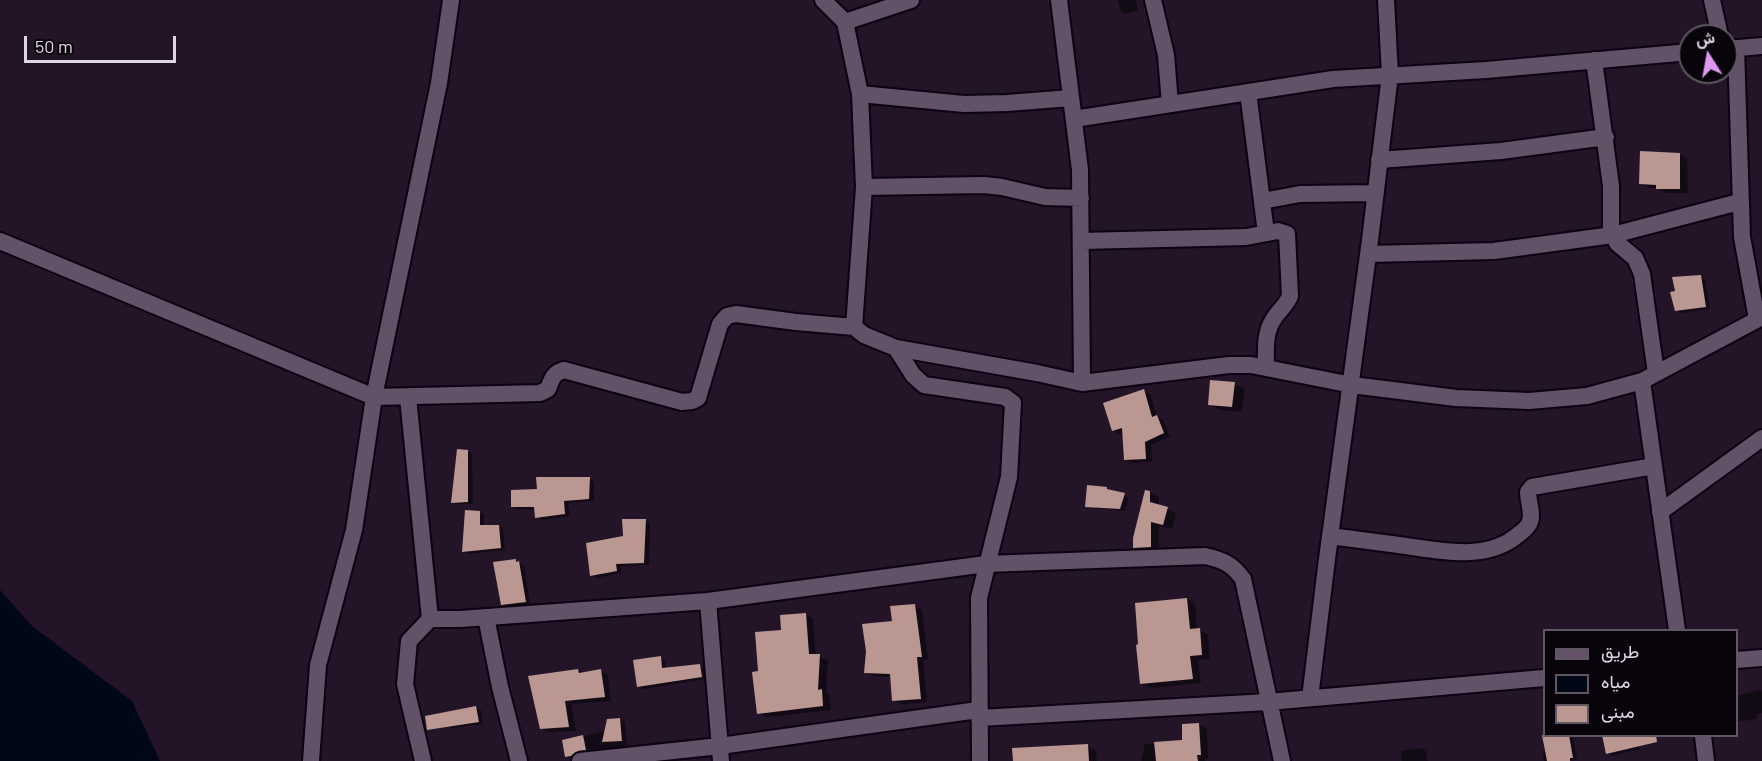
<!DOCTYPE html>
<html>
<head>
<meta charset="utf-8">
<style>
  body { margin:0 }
  #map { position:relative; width:1762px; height:761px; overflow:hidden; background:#231428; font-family:Barlow,Vazirmatn,sans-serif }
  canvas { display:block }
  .legend { position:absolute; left:1543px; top:629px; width:195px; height:108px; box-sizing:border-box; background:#09040b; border:2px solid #5f5862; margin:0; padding:8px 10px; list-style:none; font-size:18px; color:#e1d6e4 }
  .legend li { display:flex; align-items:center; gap:12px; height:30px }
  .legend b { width:30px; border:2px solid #5f5862 }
  .north { position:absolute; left:1678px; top:24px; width:60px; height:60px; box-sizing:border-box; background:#09040b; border:2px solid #5f5862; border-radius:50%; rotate:349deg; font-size:16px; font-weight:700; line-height:24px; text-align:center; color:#e1d6e4 }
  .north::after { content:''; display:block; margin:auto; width:21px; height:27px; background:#de98f2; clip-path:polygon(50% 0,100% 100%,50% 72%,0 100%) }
  .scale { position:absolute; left:24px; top:36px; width:152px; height:27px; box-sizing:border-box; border:3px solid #e1d6e4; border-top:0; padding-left:8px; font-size:18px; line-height:21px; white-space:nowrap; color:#e1d6e4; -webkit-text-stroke:4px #09040b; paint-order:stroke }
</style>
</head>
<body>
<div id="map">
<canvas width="1762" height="761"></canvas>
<ul class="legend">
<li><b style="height:8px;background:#635168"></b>طريق</li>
<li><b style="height:16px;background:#000715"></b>مياه</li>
<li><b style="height:16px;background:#bb9792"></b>مبنى</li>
</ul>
<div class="north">ش</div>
<div class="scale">50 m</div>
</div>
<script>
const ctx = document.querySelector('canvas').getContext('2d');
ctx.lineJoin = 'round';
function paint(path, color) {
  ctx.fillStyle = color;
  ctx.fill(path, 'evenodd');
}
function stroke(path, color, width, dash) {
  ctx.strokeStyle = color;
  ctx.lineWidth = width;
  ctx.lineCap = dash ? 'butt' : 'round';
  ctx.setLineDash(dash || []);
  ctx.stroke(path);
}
const water = new Path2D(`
  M0,590L32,626L132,701L160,761H0Z`);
const shadow = new Path2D(`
  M1118,0H1136L1138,11L1125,14L1121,12Z
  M1679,154L1687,159L1688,193H1666L1658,188H1649L1641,183Z
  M1700,276L1705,279L1710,309L1681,313L1676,310Z
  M1234,384L1245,389L1242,412L1220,410L1210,404Z
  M1143,391L1150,394L1157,416L1163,420L1170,437L1151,445L1152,462L1132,463L1125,459L1124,433L1119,434L1113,430Z
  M468,451L472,454L473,504H458L453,502Z
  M590,479L594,482V501L568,503L570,516L541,520L537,517L536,510L517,509L512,507L538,490Z
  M1107,488L1129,498L1125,511L1092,508L1087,506Z
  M1150,492L1159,497V506L1176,513L1172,529L1159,526V552H1143L1135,547Z
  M480,512L484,515V527L498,526L503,529L505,550L468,554L464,551Z
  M645,520L650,523L649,565L621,566V573L596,578L592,575L624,538Z
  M515,560L524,566L530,604L507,607L503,605Z
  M1187,599L1195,604L1197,630L1208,634L1210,659L1198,660L1201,683L1150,688L1141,683Z
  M915,606L922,610L928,660H923L927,702L901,704L894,700L891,677L873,676L866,672L893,622Z
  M805,614L813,619L816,656L828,660L826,693L829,695L831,710L767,717L758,713L760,673L783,631Z
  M660,658L665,660L666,669L700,666L705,669L706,679L643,689L639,686Z
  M578,670L584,673L601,671L608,675L611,701L571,704L576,731L548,732L541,728Z
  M1760,690L1762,691V713L1756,715L1757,719L1736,722V696Z
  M476,708L481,710L483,724L452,728L447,726Z
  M620,719L625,722L627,748L571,759L566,756L563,741L606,731Z
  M1199,724L1207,729L1208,759H1205V761H1141L1145,744L1184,741Z
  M1555,736H1573L1577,760L1544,761L1543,752L1547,751Z
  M1637,736L1640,749L1612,756L1608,753Z
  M1088,746L1096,751L1097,761H1038Z
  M1422,748L1426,751L1428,761H1402L1401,751Z`);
const building = new Path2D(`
  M1640,151L1680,153V189H1656V185L1639,184Z
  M1701,275L1706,307L1675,311L1670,292L1675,291L1672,277Z
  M1210,380L1235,382L1232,407L1208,405Z
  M1144,389L1152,417L1157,415L1164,433L1145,442L1146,459L1124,460L1122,428L1112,431L1103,403Z
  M457,449L468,450V502L451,503Z
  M536,477H590L589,499L564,501L565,514L535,518L534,507H511V490L537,489Z
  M1087,485L1107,487V489L1125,493L1120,509L1085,507Z
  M1145,490L1150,491V502L1168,507L1163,525L1151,522V547L1133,548V538Z
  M465,510L480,511V525H499L501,548L462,552Z
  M622,519H646L644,563L616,564L617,571L590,576L586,543L623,536Z
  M516,559V562L519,561L526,602L501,605L493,562Z
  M1187,598L1190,629L1200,628L1202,655L1190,656L1193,679L1140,684L1136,645L1138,644L1135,603Z
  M915,604L922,657H917L921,699L892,701L890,674L864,673L866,651L862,624L892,621L890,606Z
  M806,613L809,654H820L818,690L822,689L823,706L757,714L752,672L758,671L755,632L781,630L780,615Z
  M661,656L662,668L700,664L702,677L637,687L633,660Z
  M578,669L579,673L601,669L605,697L565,701L569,727L540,729L528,676Z
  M476,706L479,722L427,730L425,716Z
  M620,718L622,741L602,742L607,719Z
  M1199,723L1201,755H1197L1198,761H1156L1154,742L1182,740V724Z
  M583,735L586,750L578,751L571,756L565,757L562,740Z
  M1542,735H1569L1573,758H1570V761H1547Z
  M1602,735H1656L1657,742L1606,754Z
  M1088,744L1089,761H1013L1012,748Z`);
const minor = new Path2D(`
  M823,0L845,22L860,94L864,187L854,327L864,335L896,348L1037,373L1082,383L1229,365H1251L1352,385L1456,398L1529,401L1587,396L1642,381L1762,317
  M1059,0L1080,170L1082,383
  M1153,0L1166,55L1170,104
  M1712,0L1720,36
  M845,22L911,0
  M1736,48L1742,237L1757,319
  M1727,49L1762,46
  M1594,60L1611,186V227L1617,243L1635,258L1642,274L1656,373
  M1248,92L1266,233
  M860,94L964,104L1007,103L1071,98
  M1074,119L1333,79L1486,70L1690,52
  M1379,160L1501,151L1606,137
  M864,187L984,185L1002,187L1045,197L1081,198
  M1262,201L1300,194L1376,193
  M0,241L374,397L540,393L548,389C552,379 553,373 564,370L682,402L692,401L698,398L720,324L727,316L736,314L796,322L854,327
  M1081,241L1246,237L1278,231L1287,234L1290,296C1286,306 1278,311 1273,320C1264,334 1266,352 1266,368
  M1368,254L1494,251L1613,235L1739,202
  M896,348L913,375L924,385L1005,397L1013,403L1009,477L979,598L980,761
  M1642,381L1677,630
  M408,397L430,619
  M1660,512L1762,438
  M1330,536C1353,539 1376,542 1399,545C1438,550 1486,563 1519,534C1523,531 1527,528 1529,524C1534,515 1528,502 1528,492L1532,487L1654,466
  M708,601L721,761
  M486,617L500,687L519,761
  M1736,660L1762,658
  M1310,698L1327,559L1370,240L1390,75L1386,0
  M979,718L1268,702L1544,678
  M1703,736L1706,761
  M311,761L318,665L354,530L374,397L439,83L451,0
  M423,761L405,684L409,641L430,619H460L708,601L986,564L1205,556C1223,560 1232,564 1243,579L1282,761
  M580,761L720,746L978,710`);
paint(water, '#000715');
paint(shadow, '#0007');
paint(building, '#bb9792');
stroke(minor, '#0c0210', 20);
stroke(minor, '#635168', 16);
</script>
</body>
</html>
